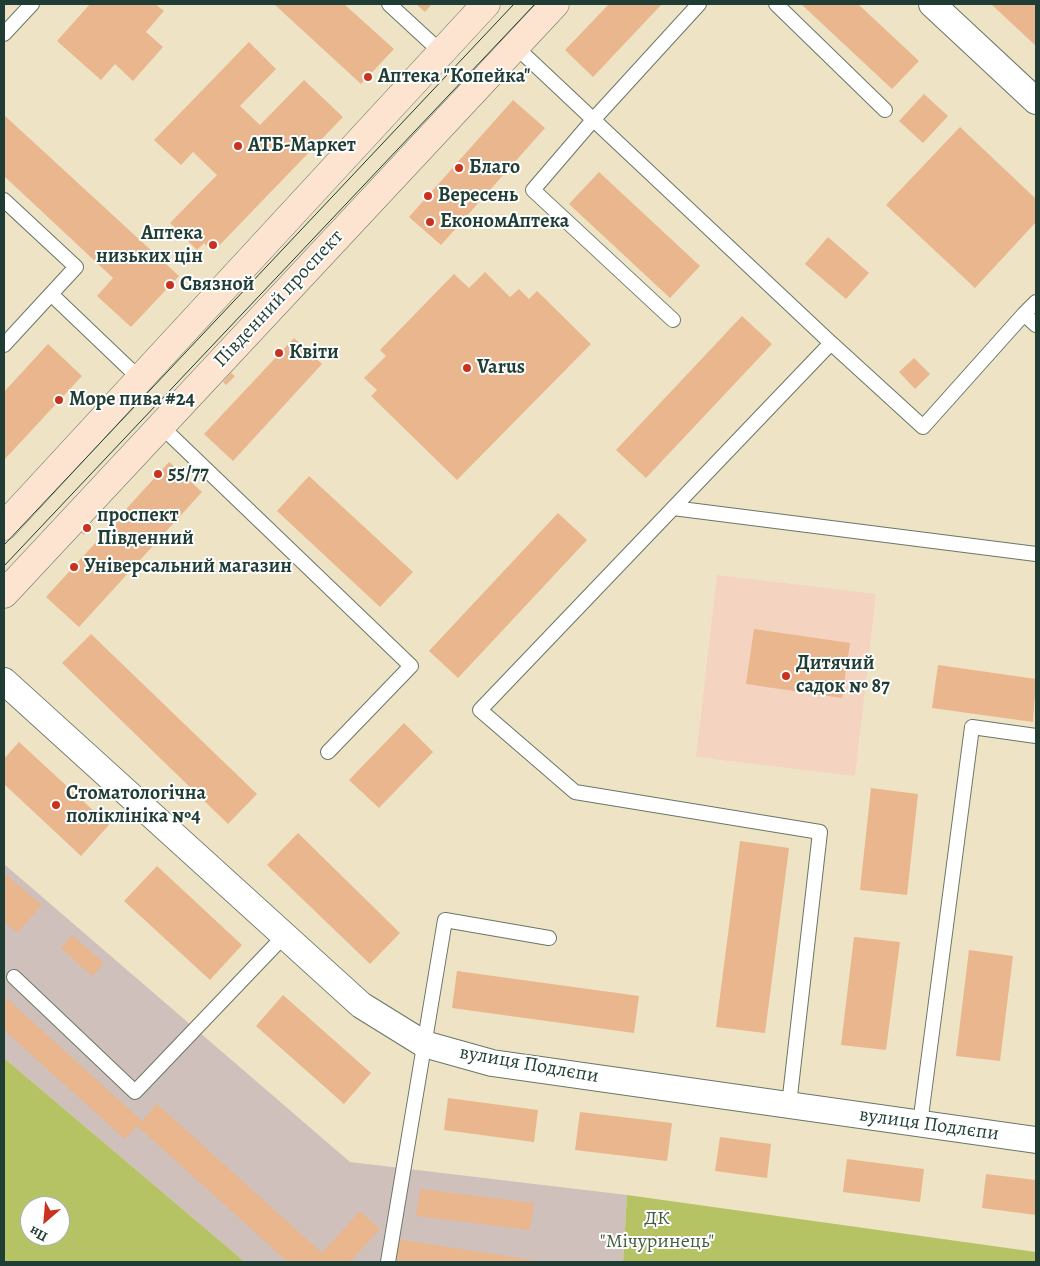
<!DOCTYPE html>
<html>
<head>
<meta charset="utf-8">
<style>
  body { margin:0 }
  #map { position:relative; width:1040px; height:1266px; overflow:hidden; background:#efe3c5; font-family:Alegreya,serif }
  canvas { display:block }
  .frame { position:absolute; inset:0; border:5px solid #1f3d34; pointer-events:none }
  .north { position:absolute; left:20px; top:1196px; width:50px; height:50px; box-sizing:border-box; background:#fff; border:1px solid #a5b1ae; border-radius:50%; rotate:207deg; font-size:14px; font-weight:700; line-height:20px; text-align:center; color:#1f3d34 }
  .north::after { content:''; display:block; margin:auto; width:18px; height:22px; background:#c8321e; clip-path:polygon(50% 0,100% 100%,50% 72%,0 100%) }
</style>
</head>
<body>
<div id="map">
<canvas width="1040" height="1266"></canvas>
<div class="frame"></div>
<div class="north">Пн</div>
</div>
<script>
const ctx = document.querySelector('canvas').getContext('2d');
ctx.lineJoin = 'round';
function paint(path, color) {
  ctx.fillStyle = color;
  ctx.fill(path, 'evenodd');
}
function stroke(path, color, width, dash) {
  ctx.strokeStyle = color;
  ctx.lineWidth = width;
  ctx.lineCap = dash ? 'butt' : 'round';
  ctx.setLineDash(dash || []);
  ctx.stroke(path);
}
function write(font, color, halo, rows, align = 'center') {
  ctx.font = font + ' Alegreya,serif';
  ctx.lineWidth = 4;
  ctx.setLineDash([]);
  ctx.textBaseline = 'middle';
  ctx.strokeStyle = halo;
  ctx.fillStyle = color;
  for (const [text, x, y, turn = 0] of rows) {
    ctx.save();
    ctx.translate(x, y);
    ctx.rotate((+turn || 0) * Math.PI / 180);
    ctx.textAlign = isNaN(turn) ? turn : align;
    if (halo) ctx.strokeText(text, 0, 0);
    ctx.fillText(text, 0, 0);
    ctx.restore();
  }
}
const built = new Path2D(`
  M717,575L876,594L855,776L696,757Z`);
const industrial = new Path2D(`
  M4,864L350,1162L627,1195L623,1262H245L4,1058Z`);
const green = new Path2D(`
  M4,1058L245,1262H4ZM30,1206H60V1236H30Z
  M627,1195L1036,1252V1262H623Z`);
const building = new Path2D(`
  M90,4H155L164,11L146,32L163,47L133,81L115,64L101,80L57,41Z
  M274,4H344L394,49L361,84Z
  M416,4H432L425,12Z
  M609,4H662L593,77L565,50Z
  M801,4H858L919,61L892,89Z
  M991,4H1036V46Z
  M249,42L276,69L240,106L260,125L304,80L343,117L213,252L204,243L197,250L170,223L217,175L193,152L181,165L154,140Z
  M924,94L948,116L923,143L899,121Z
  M513,100L545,128L441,245L409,217Z
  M4,115L179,276L131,327L97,296L113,278L4,176Z
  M960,127L1036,199V222L975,288L886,205Z
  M599,172L700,266L670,298L569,204Z
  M828,237L869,273L846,299L805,264Z
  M485,272L510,297L519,289L529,299L537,291L591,344L457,480L371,396L377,390L364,378L386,356L380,350L454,274L469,288Z
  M742,316L772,344L646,478L616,450Z
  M294,338L322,364L233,461L204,434Z
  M48,344L82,376L4,460V392Z
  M914,358L930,374L915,389L899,372Z
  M231,373L235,376L226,385L223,382Z
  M169,462L202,492L79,627L46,597Z
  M309,476L413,572L380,607L277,511Z
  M558,513L587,540L458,678L429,651Z
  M90,522L93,525L84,535L81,532Z
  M754,629L850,643L842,698L746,684Z
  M91,634L257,794L228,824L62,663Z
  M938,665L1036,679L1033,722L932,708Z
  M404,723L433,752L379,808L349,780Z
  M19,742L109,825L81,856L4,784V759Z
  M871,788L918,794L907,895L860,890Z
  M298,833L400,933L370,964L267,865Z
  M740,841L789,848L765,1033L716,1027Z
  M157,866L242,945L210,980L124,901Z
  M4,873L42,905L17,933L4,921Z
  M72,935L104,963L92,976L61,948Z
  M854,937L900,942L886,1050L841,1045Z
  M969,950L1013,956L1000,1061L956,1056Z
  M457,971L639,996L634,1033L452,1008Z
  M283,995L371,1073L344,1104L256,1026Z
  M4,996L142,1121L157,1104L322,1253L360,1211L380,1229L350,1262H288L137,1126L125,1139L4,1030Z
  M448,1098L538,1110L534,1142L444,1130Z
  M580,1112L672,1123L667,1161L575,1150Z
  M720,1137L771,1144L767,1178L715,1171Z
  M847,1159L924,1169L920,1202L843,1192Z
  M986,1174L1036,1180V1215L982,1208Z
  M420,1189L534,1203L530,1230L416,1216Z
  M397,1239L538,1261V1262H393Z`);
const service = new Path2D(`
  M389,4L441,52
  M776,4L885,110
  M4,34L32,4
  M515,46L831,343L480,710L575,792L820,832L789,1105
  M4,200L76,267L51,294
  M1036,302L1024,314L1036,325
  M673,320L533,190L593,120L699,4
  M831,343L923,427L1024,314
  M4,345L51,294L140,379
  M161,426L411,666L328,752
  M673,508L1036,554
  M14,977L135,1092L284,936
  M920,1124L972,727L1036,736
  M388,1262L445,920L549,938`);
const minor = new Path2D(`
  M932,4L1036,101
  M4,681L361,1005L424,1044L492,1063L1036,1140`);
const secondary = new Path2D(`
  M4,526L486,4
  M4,594L555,4`);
const tram = new Path2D(`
  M4,545L514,4
  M4,566L535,4`);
const markers = [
  [368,77,5,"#c8321e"],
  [238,146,5,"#c8321e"],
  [459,168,5,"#c8321e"],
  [428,196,5,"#c8321e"],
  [430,222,5,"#c8321e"],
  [213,245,5,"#c8321e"],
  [170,285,5,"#c8321e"],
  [279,353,5,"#c8321e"],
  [467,368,5,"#c8321e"],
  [59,400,5,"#c8321e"],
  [158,474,5,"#c8321e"],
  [87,528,5,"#c8321e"],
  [74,567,5,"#c8321e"],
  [786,676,5,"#c8321e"],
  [56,805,5,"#c8321e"]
];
const poiNames = [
  ["Аптека \"Копейка\"",378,77],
  ["АТБ-Маркет",248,146],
  ["Благо",469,168],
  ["Вересень",438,196],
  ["ЕкономАптека",440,222],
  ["Аптека",203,234,"right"],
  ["низьких цін",203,257,"right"],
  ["Связной",180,285],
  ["Квіти",289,353],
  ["Varus",477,368],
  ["Море пива #24",69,400],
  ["55/77",168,474],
  ["проспект",97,516],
  ["Південний",97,539],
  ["Універсальний магазин",84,567],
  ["Дитячий",796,664],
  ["садок № 87",796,687],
  ["Стоматологічна",66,794],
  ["поліклініка №4",66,817]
];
const streetNames = [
  ["Південний проспект",279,299,-47],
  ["вулиця Подлєпи",529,1065,10],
  ["вулиця Подлєпи",929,1125,8]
];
const parkNames = [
  ["ДК",657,1219],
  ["\"Мічуринець\"",657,1242]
];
paint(built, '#f4d3c1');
paint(industrial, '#d0c0bc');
paint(green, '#b5c365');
paint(building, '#e9b68d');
stroke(service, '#687767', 16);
stroke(minor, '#687767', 28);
stroke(secondary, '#687767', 29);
stroke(service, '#fff', 14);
stroke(minor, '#fff', 26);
stroke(secondary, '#fde4d1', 28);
stroke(tram, '#1f3d34', 1);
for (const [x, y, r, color] of markers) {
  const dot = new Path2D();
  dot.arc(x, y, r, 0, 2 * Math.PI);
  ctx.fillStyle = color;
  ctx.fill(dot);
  stroke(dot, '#fff', 2);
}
write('bold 20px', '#1f3d34', '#fff', poiNames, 'left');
write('20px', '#1f3d34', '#fff', streetNames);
write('20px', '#445e40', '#fff', parkNames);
</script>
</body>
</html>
